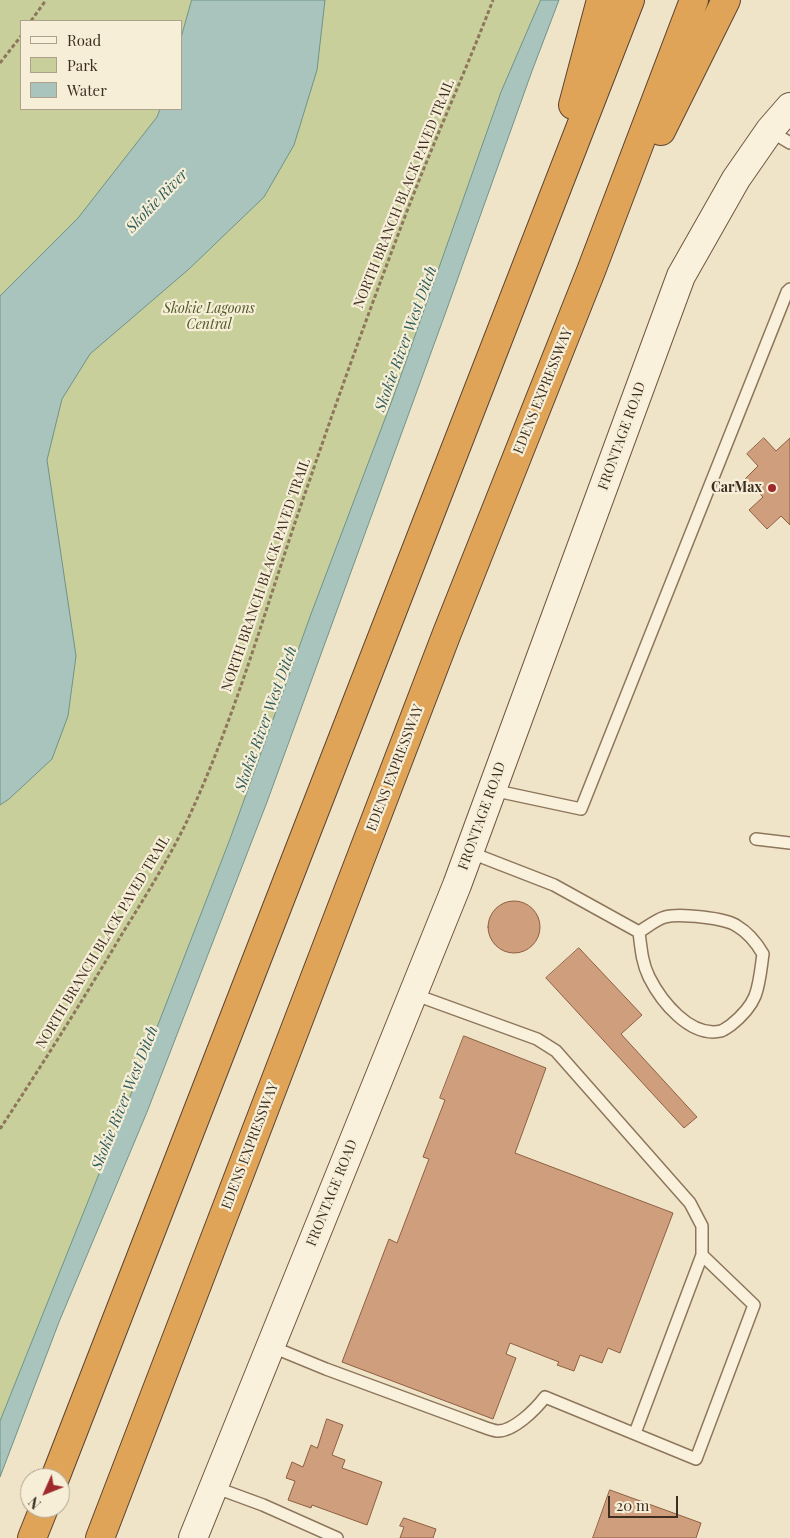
<!DOCTYPE html>
<html>
<head>
<meta charset="utf-8">
<style>
  body { margin:0 }
  #map { position:relative; width:790px; height:1538px; overflow:hidden; background:#f0e4c8; font-family:"Playfair Display",serif }
  canvas { display:block }
  .legend { position:absolute; left:20px; top:20px; width:162px; height:90px; box-sizing:border-box; background:#f7eed8; border:1px solid #ada18e; margin:0; padding:6px 9px; list-style:none; font-size:15px; color:#3d2e20 }
  .legend li { display:flex; align-items:center; gap:10px; height:25px }
  .legend b { width:25px; border:1px solid #ada18e }
  .north { position:absolute; left:20px; top:1468px; width:50px; height:50px; box-sizing:border-box; background:#f7eed8; border:1px solid #ada18e; border-radius:50%; rotate:226deg; font-size:14px; font-weight:700; line-height:20px; text-align:center; color:#3d2e20 }
  .north::after { content:''; display:block; margin:auto; width:18px; height:22px; background:#9e2a2b; clip-path:polygon(50% 0,100% 100%,50% 72%,0 100%) }
  .scale { position:absolute; left:608px; top:1496px; width:70px; height:22px; box-sizing:border-box; border:2px solid #3d2e20; border-top:0; padding-left:6px; font-size:15px; line-height:18px; white-space:nowrap; color:#3d2e20; -webkit-text-stroke:4px #f7eed8; paint-order:stroke }
</style>
</head>
<body>
<div id="map">
<canvas width="790" height="1538"></canvas>
<ul class="legend">
<li><b style="height:6px;background:#faf1dc"></b>Road</li>
<li><b style="height:14px;background:#c9cf9b"></b>Park</li>
<li><b style="height:14px;background:#a9c4bc"></b>Water</li>
</ul>
<div class="north">N</div>
<div class="scale">20 m</div>
</div>
<script>
const ctx = document.querySelector('canvas').getContext('2d');
ctx.lineJoin = 'round';
function paint(path, color) {
  ctx.fillStyle = color;
  ctx.fill(path, 'evenodd');
}
function stroke(path, color, width, dash) {
  ctx.strokeStyle = color;
  ctx.lineWidth = width;
  ctx.lineCap = dash ? 'butt' : 'round';
  ctx.setLineDash(dash || []);
  ctx.stroke(path);
}
function write(font, color, halo, rows, align = 'center') {
  ctx.font = font + ' "Playfair Display",serif';
  ctx.lineWidth = 4.5;
  ctx.setLineDash([]);
  ctx.textBaseline = 'middle';
  ctx.strokeStyle = halo;
  ctx.fillStyle = color;
  for (const [text, x, y, turn = 0] of rows) {
    ctx.save();
    ctx.translate(x, y);
    ctx.rotate((+turn || 0) * Math.PI / 180);
    ctx.textAlign = isNaN(turn) ? turn : align;
    if (halo) ctx.strokeText(text, 0, 0);
    ctx.fillText(text, 0, 0);
    ctx.restore();
  }
}
const green = new Path2D(`
  M0,0H550L439,294L0,1445ZM21,21H181V109H21Z`);
const water = new Path2D(`
  M192,0H325L317,70L294,145L264,197L189,269L90,354L62,399L47,460L76,656L68,716L52,759L9,799L0,805V296L78,218L157,117L160,109H181V38Z
  M541,0H559L532,71L444,317L267,802L147,1112L59,1322L0,1477V1421L135,1084L230,839L311,614L394,395L501,92Z`);
const building = new Path2D(`
  M764,438L776,451L790,438V525L781,516L767,529L749,510L763,497L745,479L758,466L747,454Z
  M488 927a26 26 0 1 1 52 0a26 26 0 1 1-52 0Z
  M579,948L642,1015L621,1034L697,1117L684,1128L546,978Z
  M464,1036L546,1068L515,1153L673,1213L620,1353L608,1348L602,1363L580,1355L574,1371L557,1365L559,1362L510,1343L506,1354L516,1358L493,1419L342,1362L389,1239L397,1243L429,1159L423,1157L445,1100L440,1098Z
  M327,1419L343,1425L332,1455L345,1460L342,1468L382,1482L367,1525L312,1505L311,1508L288,1500L295,1481L286,1478L292,1462L303,1467L311,1445L317,1448Z
  M610,1490L701,1523L696,1538H593Z
  M404,1518L436,1529L433,1538H400L404,1527L400,1526Z`);
const path = new Path2D(`
  M31,21L46,0
  M0,63L21,36
  M0,1129C42,1065 83,1000 122,934C145,897 168,860 187,821C238,712 269,595 309,482C339,394 371,306 404,219C432,145 465,73 493,0`);
const service = new Path2D(`
  M770,131L790,143
  M492,790L581,809L787,292L790,289
  M756,839L790,843
  M469,852L554,885L639,932C641,948 642,963 649,977C661,1001 690,1038 721,1031C724,1030 728,1027 731,1025C741,1017 750,1008 755,996C760,983 761,967 763,954C756,942 749,933 737,926C726,918 679,913 665,917C657,919 647,927 639,932
  M270,1346L326,1369L478,1425C484,1427 491,1430 497,1431C513,1432 536,1409 545,1397L696,1459L754,1305L702,1255V1226L690,1203L556,1051L537,1039L413,994
  M635,1433L702,1255
  M214,1487L263,1505L337,1538`);
const secondary = new Path2D(`
  M193,1538L457,885L681,276L736,179L770,130L790,107`);
const motorway = new Path2D(`
  M573,105L601,0
  M661,131L726,0
  M55,1478L630,0
  M32,1538L44,1508
  M100,1538L447,633L591,271L694,0`);
const markers = [
  [772,488,5,"#9e2a2b"]
];
const streetNames = [
  ["NORTH BRANCH BLACK PAVED TRAIL",404,194,-68],
  ["EDENS EXPRESSWAY",543,391,-68],
  ["FRONTAGE ROAD",622,436,-70],
  ["NORTH BRANCH BLACK PAVED TRAIL",266,575,-71],
  ["EDENS EXPRESSWAY",395,768,-69],
  ["FRONTAGE ROAD",482,816,-70],
  ["NORTH BRANCH BLACK PAVED TRAIL",103,942,-59],
  ["EDENS EXPRESSWAY",250,1146,-69],
  ["FRONTAGE ROAD",332,1193,-68]
];
const parkNames = [
  ["Skokie Lagoons",209,309],
  ["Central",209,325]
];
const poiNames = [
  ["CarMax",762,488]
];
const waterNames = [
  ["Skokie River",157,201,-46],
  ["Skokie River West Ditch",406,339,-70],
  ["Skokie River West Ditch",266,719,-70],
  ["Skokie River West Ditch",125,1098,-68]
];
paint(green, '#c9cf9b');
paint(water, '#a9c4bc');
stroke(water, '#6f938a', 1);
paint(building, '#cf9f7d');
stroke(building, '#8d5f41', 1);
stroke(service, '#8d765c', 14);
stroke(secondary, '#6f573f', 30);
stroke(motorway, '#5b4430', 30);
stroke(path, '#8d765c', 3, [4, 2.5]);
stroke(service, '#faf1dc', 11);
stroke(secondary, '#faf1dc', 28);
stroke(motorway, '#e0a458', 28);
for (const [x, y, r, color] of markers) {
  const dot = new Path2D();
  dot.arc(x, y, r, 0, 2 * Math.PI);
  ctx.fillStyle = color;
  ctx.fill(dot);
  stroke(dot, '#f7eed8', 2);
}
write('14px', '#3d2e20', '#f7eed8', streetNames);
write('italic 14px', '#4d5a26', '#f7eed8', parkNames);
write('bold 14px', '#3d2e20', '#f7eed8', poiNames, 'right');
write('italic 15px', '#2f5d5a', '#f7eed8', waterNames);
</script>
</body>
</html>
